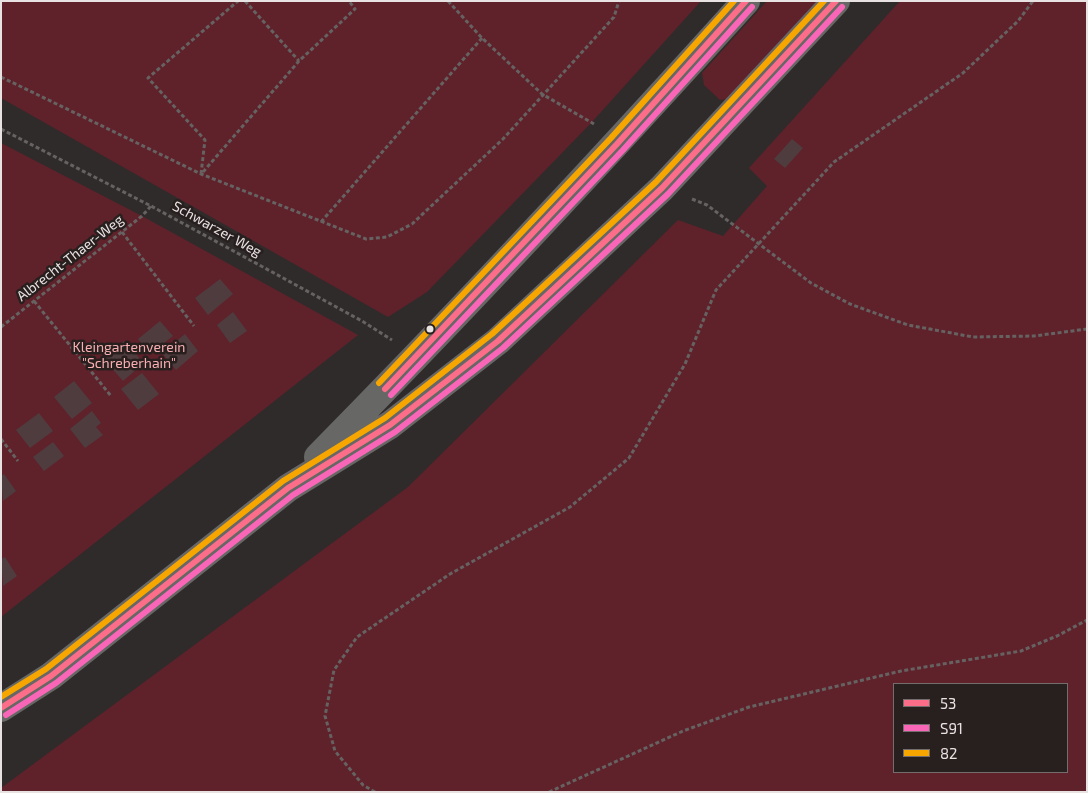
<!DOCTYPE html>
<html>
<head>
<meta charset="utf-8">
<style>
  body { margin:0 }
  #map { position:relative; width:1088px; height:793px; overflow:hidden; background:#302b2b; font-family:"Exo 2",sans-serif }
  canvas { display:block }
  .frame { position:absolute; inset:0; border:2px solid #e8e2e2; pointer-events:none }
  .legend { position:absolute; left:893px; top:683px; width:175px; height:90px; box-sizing:border-box; background:#281f1f; border:1px solid #756d6d; margin:0; padding:6px 9px; list-style:none; font-size:15px; color:#e8e2e2 }
  .legend li { display:flex; align-items:center; gap:10px; height:25px }
  .legend b { width:25px; border:1px solid #756d6d }
</style>
</head>
<body>
<div id="map">
<canvas width="1088" height="793"></canvas>
<div class="frame"></div>
<ul class="legend">
<li><b style="height:6px;background:#fb6d88"></b>53</li>
<li><b style="height:6px;background:#fa66b7"></b>S91</li>
<li><b style="height:6px;background:#f7a600"></b>82</li>
</ul>
</div>
<script>
const ctx = document.querySelector('canvas').getContext('2d');
ctx.lineJoin = 'round';
function paint(path, color) {
  ctx.fillStyle = color;
  ctx.fill(path, 'evenodd');
}
function stroke(path, color, width, dash) {
  ctx.strokeStyle = color;
  ctx.lineWidth = width;
  ctx.lineCap = dash ? 'butt' : 'round';
  ctx.setLineDash(dash || []);
  ctx.stroke(path);
}
function write(font, color, halo, rows, align = 'center') {
  ctx.font = font + ' "Exo 2",sans-serif';
  ctx.lineWidth = 5;
  ctx.setLineDash([]);
  ctx.textBaseline = 'middle';
  ctx.strokeStyle = halo;
  ctx.fillStyle = color;
  for (const [text, x, y, turn = 0] of rows) {
    ctx.save();
    ctx.translate(x, y);
    ctx.rotate((+turn || 0) * Math.PI / 180);
    ctx.textAlign = isNaN(turn) ? turn : align;
    if (halo) ctx.strokeText(text, 0, 0);
    ctx.fillText(text, 0, 0);
    ctx.restore();
  }
}
const green = new Path2D(`
  M1,1H701L592,122L427,292L388,317L1,98Z
  M767,1H823L733,98L720,100L704,85L702,73Z
  M900,1H1087V792H1V788L408,487L678,220L723,236L767,186L749,168ZM894,684H1067V772H894Z
  M1,143L142,216L358,335L1,617Z`);
const building = new Path2D(`
  M792,139L803,148L785,168L774,159Z
  M220,279L233,294L208,315L195,298Z
  M233,312L247,331L230,343L217,325Z
  M160,321L173,336L150,354L138,339Z
  M185,334L198,351L176,370L162,353Z
  M124,341L144,363L123,381L104,359Z
  M142,373L159,394L138,410L121,389Z
  M74,381L92,403L72,419L54,397Z
  M92,411L101,423L96,427L103,435L85,448L70,429Z
  M39,413L53,431L30,448L16,430Z
  M53,442L64,456L44,471L33,457Z
  M4,474L16,491L3,501L1,476Z
  M5,557L17,576L3,586L1,559Z`);
const path = new Path2D(`
  M245,1L299,61
  M448,1L482,38L542,94L594,124
  M1,77L201,174L366,239L387,237L412,224L503,139L614,17L619,1
  M1,129L151,206L362,321L392,340
  M203,172L299,61L355,9L349,1
  M201,174L205,140L148,78L238,1
  M692,199L707,205L811,283L850,304L908,325L973,337L1034,336L1087,329
  M321,222L482,38
  M122,232L194,326
  M34,301L111,396
  M1,327L142,216L151,206
  M1,439L18,461
  M375,792L363,785L335,751L325,716L334,670L357,637L450,574L570,507L629,458L685,364L716,290L834,162L963,73L1018,21L1033,1
  M549,792L683,731L749,707L901,671L1021,651L1057,636L1087,620`);
const major = new Path2D(`
  M318,457C464,309 606,156 746,1
  M1,708L51,676L288,488L390,425L498,341L662,188L836,1`);
const bus1 = new Path2D(`
  M385,389L617,144L746,1
  M1,708L51,676L288,488L390,425L498,341L662,188L836,1`);
const bus2 = new Path2D(`
  M391,395L623,150L752,7
  M6,715L56,683L293,495L395,432L503,348L668,194L842,7`);
const bus3 = new Path2D(`
  M379,383L611,138L734,1
  M1,697L46,669L283,481L385,418L492,334L656,182L824,1`);
const markers = [
  [430,329,4.5,"#e8e2e2"]
];
const streetNames = [
  ["Schwarzer Weg",217,229,29],
  ["Albrecht-Thaer-Weg",70,258,-38]
];
const parkNames = [
  ["Kleingartenverein",129,347],
  ["\"Schreberhain\"",129,363]
];
paint(green, '#5f212a');
paint(building, '#4f3c3e');
stroke(path, '#666262', 3, [4, 2.5]);
stroke(major, '#676765', 28);
stroke(bus1, '#fb6d88', 6);
stroke(bus2, '#fa66b7', 6);
stroke(bus3, '#f7a600', 6);
for (const [x, y, r, color] of markers) {
  const dot = new Path2D();
  dot.arc(x, y, r, 0, 2 * Math.PI);
  ctx.fillStyle = color;
  ctx.fill(dot);
  stroke(dot, '#281f1f', 2);
}
write('14px', '#e8e2e2', '#281f1f', streetNames);
write('14px', '#f9afb2', '#281f1f', parkNames);
</script>
</body>
</html>
